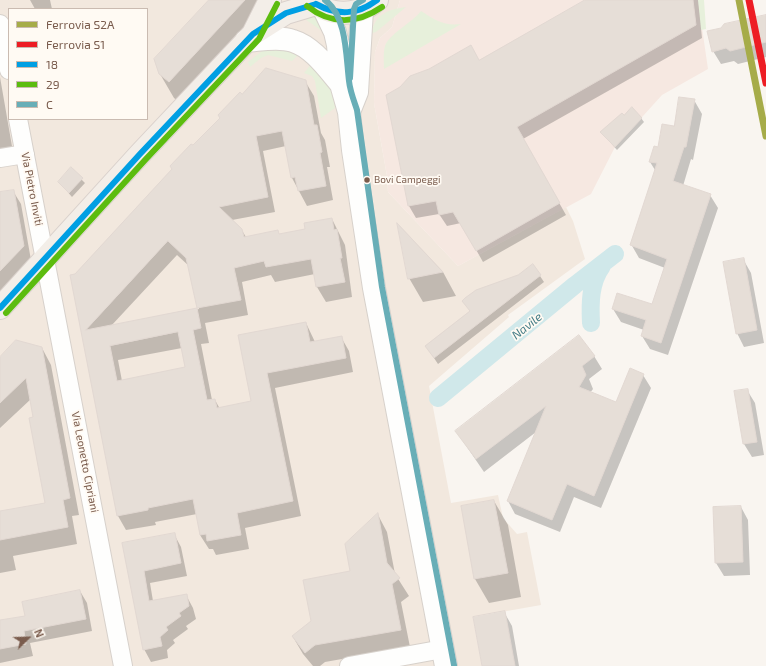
<!DOCTYPE html>
<html>
<head>
<meta charset="utf-8">
<style>
  body { margin:0 }
  #map { position:relative; width:766px; height:666px; overflow:hidden; background:#f9f5f0; font-family:"Exo 2",sans-serif }
  canvas { display:block }
  .legend { position:absolute; left:8px; top:8px; width:140px; height:112px; box-sizing:border-box; background:#fffaf3; border:1px solid #cabbb1; margin:0; padding:5px 7px; list-style:none; font-size:12px; color:#7a5c4d }
  .legend li { display:flex; align-items:center; gap:8px; height:20px }
  .legend b { width:20px; border:1px solid #cabbb1 }
  .north { position:absolute; left:8px; top:618px; width:40px; height:40px; -webkit-text-stroke:3px #fffaf3; paint-order:stroke; rotate:67deg; font-size:11px; font-weight:700; line-height:16px; text-align:center; color:#7a5c4d }
  .north::after { content:''; display:block; margin:auto; width:14px; height:18px; background:#7a5c4d; clip-path:polygon(50% 0,100% 100%,50% 72%,0 100%) }
</style>
</head>
<body>
<div id="map">
<canvas width="766" height="666"></canvas>
<ul class="legend">
<li><b style="height:5px;background:#a6ac49"></b>Ferrovia S2A</li>
<li><b style="height:5px;background:#ed1d24"></b>Ferrovia S1</li>
<li><b style="height:5px;background:#009fe3"></b>18</li>
<li><b style="height:5px;background:#5cbc0f"></b>29</li>
<li><b style="height:5px;background:#68aeb7"></b>C</li>
</ul>
<div class="north">N</div>
</div>
<script>
const ctx = document.querySelector('canvas').getContext('2d');
ctx.lineJoin = 'round';
function paint(path, color) {
  ctx.fillStyle = color;
  ctx.fill(path, 'evenodd');
}
function stroke(path, color, width, dash) {
  ctx.strokeStyle = color;
  ctx.lineWidth = width;
  ctx.lineCap = dash ? 'butt' : 'round';
  ctx.setLineDash(dash || []);
  ctx.stroke(path);
}
function write(font, color, halo, rows, align = 'center') {
  ctx.font = font + ' "Exo 2",sans-serif';
  ctx.lineWidth = 3.5;
  ctx.setLineDash([]);
  ctx.textBaseline = 'middle';
  ctx.strokeStyle = halo;
  ctx.fillStyle = color;
  for (const [text, x, y, turn = 0] of rows) {
    ctx.save();
    ctx.translate(x, y);
    ctx.rotate((+turn || 0) * Math.PI / 180);
    ctx.textAlign = isNaN(turn) ? turn : align;
    if (halo) ctx.strokeText(text, 0, 0);
    ctx.fillText(text, 0, 0);
    ctx.restore();
  }
}
const residential = new Path2D(`
  M0,0H400L392,27L380,38L375,52L374,103L387,176L388,192L458,266L566,207L573,221L585,259L508,315L509,317L429,386L451,503L498,495L503,518L517,534L527,532L541,605L473,617L482,666H0ZM9,9H147V119H9Z`);
const commercial = new Path2D(`
  M400,0H698L708,69L662,95L615,147L591,194L458,266L388,192L387,176L374,103L375,52L380,38L392,27Z`);
const green = new Path2D(`
  M698,0H704L706,29L701,30Z
  M406,7L376,32L372,33C374,14 390,9 406,7Z
  M421,11C435,20 444,26 461,24L384,69C384,62 383,53 385,46C389,34 413,22 421,11Z
  M312,16L319,19L329,36L305,19L304,17Z
  M266,48L302,51L292,61L268,55L261,58L250,67L248,62Z
  M313,62C328,79 333,84 335,108L321,118L315,81L312,76L304,73Z`);
const shadow = new Path2D(`
  M30,0H50L52,9H35Z
  M211,0H281L183,105L174,98L160,74Z
  M587,0H698L702,38L523,139L566,215L483,262L461,223L447,226L439,214L416,218L409,206L387,95L479,62Z
  M766,19V57L738,64L734,61L721,64L713,51Z
  M0,77L13,152L0,154Z
  M305,81L314,96L321,133L325,140L330,167H327L333,200L307,206L292,178L286,146L263,151L275,212L232,220L241,229L246,237L279,235L306,230L332,219L345,245L352,297L326,302L317,287L315,274L275,282L271,275L242,282L248,315L205,323L209,343L201,344L212,400H215L220,409L252,402L239,336L306,323L315,342L341,337L349,351L353,372L275,388L301,516L245,528L249,549L216,555L213,549H209L200,535L197,514L155,522L156,525L126,530L118,516L76,275L242,95ZM177,255L189,266L199,309L111,326ZM182,348L186,368L122,381L118,360Z
  M694,100L702,114L693,160L691,159L683,186L710,195L718,208L668,355L650,349L642,336L644,330L621,322L613,309L653,305L665,268L639,258L631,244L655,170L650,162Z
  M641,118L644,122L617,150L601,132Z
  M71,169L85,183L72,197L59,182Z
  M13,191L21,204L31,260L0,292V193Z
  M399,226L443,272L456,296L423,302L409,278Z
  M743,259L751,273L764,343L744,347L737,333Z
  M540,276L544,282L438,364L426,346L471,311Z
  M42,348L51,365L79,515L72,516L77,544L13,556L16,570L0,573V512L46,504L31,399L0,428V359Z
  M594,356L602,369L589,379L593,389L590,393L616,404L643,375L651,388L601,508L574,497L560,532L515,514L508,501L536,432L484,472L456,431Z
  M747,390L755,403L764,455L752,457L744,444L735,392Z
  M494,501L508,525L521,597L489,603L475,579Z
  M741,507L748,520L750,575L724,576L716,563Z
  M378,515L387,532L395,574L409,596L401,602L410,647L325,662L320,666H313L303,654L293,637L312,621L351,571Z
  M174,534L181,547L187,576L150,583L153,601L186,595L193,608L196,619L186,626L188,629L173,640L175,643L167,650L168,658L151,662L144,649L123,544Z
  M80,591L87,603L92,631L30,643L33,656L0,663V621L26,617Z
  M504,612L512,626L519,666H483Z`);
const canal = new Path2D(`
  M591,323C590,304 590,282 602,266
  M438,398L575,285L615,254`);
const building = new Path2D(`
  M209,0H245L169,82L159,74L154,59Z
  M585,0H693L696,25L517,127L560,203L476,251L453,212L439,215L436,201L408,206L386,95L400,87L410,76L429,69L471,45L479,60Z
  M766,15V42L730,51L726,48L712,52L707,31L721,28L724,24Z
  M266,68L306,80L314,125H317L322,152L320,153L326,186L298,191L295,177L291,178L282,131L256,136L268,197L219,207L242,229L244,237L278,230L279,234L305,229L304,223L332,218L334,230L337,229L342,258H340L345,282L316,287L311,259L266,267L264,261L234,268L241,300L197,308L201,328L193,330L207,400L215,399L217,408L251,401L238,335L306,322L310,342L342,336L346,358L267,373L293,501L237,513L241,535L207,541L206,534L200,535L193,499L148,508V510L117,516L70,275L75,274L172,169L170,166L191,144L193,145L220,118L218,115L240,92L242,94ZM168,241L186,258L197,308L86,330ZM178,332L185,367L117,381L110,346Z
  M679,97L695,99L686,147H684L673,181L711,194L661,343L641,336L646,320L612,309L617,293L652,304L667,259L630,245L657,163L649,162L654,146L658,147L662,124L674,126Z
  M632,107L642,118L615,147L600,132L622,113L624,115Z
  M71,167L83,178L69,193L58,182Z
  M14,190L24,246L0,271V192Z
  M397,223L443,272L408,279Z
  M744,258L757,330L736,334L723,262Z
  M533,264L541,275L434,358L425,346L470,311L462,301L465,298L476,290L518,275Z
  M579,335L595,356L582,366L586,375L579,387L616,402L630,368L644,374L594,496L567,484L552,520L507,501L546,406L476,459L455,431Z
  M16,340L42,347L70,498L63,500L68,527L0,540V511L45,503L29,418L33,417L26,378L0,403V357Z
  M748,389L757,442L743,444L734,391Z
  M494,500L508,573L474,579L461,506Z
  M741,506L743,562L715,563L713,507Z
  M378,513L387,563L400,578L392,584L401,630L315,645L305,653L292,636L311,621L303,580L350,571L345,544Z
  M175,533L181,563L144,571L149,601L187,594L189,606L179,613L181,616L166,627L168,630L160,637L162,646L143,650L122,543Z
  M80,590L86,619L24,631L26,644L0,649V620L25,616L22,602Z
  M505,611L515,666H482L473,617Z`);
const minor = new Path2D(`
  M0,24L9,70
  M18,119L123,666
  M0,158L25,154
  M349,666L443,649`);
const tertiary = new Path2D(`
  M324,9L335,32L338,45L341,84L349,112L353,150L374,288L446,666
  M246,41C261,40 279,36 293,41C313,47 328,69 341,84
  M349,112L357,92L362,10`);
const primary = new Path2D(`
  M312,0C330,18 358,16 377,0
  M253,34L270,0
  M0,308L140,154L253,34L286,13L316,4`);
const bus1 = new Path2D(`
  M316,4C338,16 357,15 377,0
  M0,308L140,154L253,34L286,13L316,4`);
const bus2 = new Path2D(`
  M307,6C331,25 357,24 382,7
  M6,313L146,159L259,39L277,4`);
const bus3 = new Path2D(`
  M325,0C347,16 346,57 349,81C350,91 354,101 357,110L382,287L454,665
  M350,78L354,9L356,4L363,0`);
const rail1 = new Path2D(`
  M739,0L766,136`);
const rail2 = new Path2D(`
  M749,0L766,83`);
const markers = [
  [367,180,3.5,"#7a5c4d"]
];
const busNames = [
  ["Bovi Campeggi",374,180]
];
const streetNames = [
  ["Via Pietro Inviti",32,189,79],
  ["Via Leonetto Cipriani",85,462,79]
];
const waterNames = [
  ["Navile",527,326,-39]
];
paint(residential, '#f2e8de');
paint(commercial, '#f6e8e1');
paint(green, '#e7f0db');
paint(shadow, '#0003');
stroke(canal, '#d0e8ea', 18);
paint(building, '#e6ded7');
stroke(building, '#e2d8d2', 1);
stroke(minor, '#d7d1cb', 20);
stroke(tertiary, '#d7d1cb', 24);
stroke(primary, '#dad1cc', 24);
stroke(minor, '#fefefd', 18);
stroke(tertiary, '#fefefd', 22);
stroke(primary, '#f3eee8', 22);
stroke(bus1, '#009fe3', 6);
stroke(bus2, '#5cbc0f', 6);
stroke(bus3, '#68aeb7', 6);
stroke(rail1, '#a6ac49', 7);
stroke(rail2, '#ed1d24', 7);
for (const [x, y, r, color] of markers) {
  const dot = new Path2D();
  dot.arc(x, y, r, 0, 2 * Math.PI);
  ctx.fillStyle = color;
  ctx.fill(dot);
  stroke(dot, '#fffaf3', 1.5);
}
write('10px', '#7a5c4d', '#fffaf3', busNames, 'left');
write('11px', '#7a5c4d', '#fffaf3', streetNames);
write('italic 12px', '#437c86', '#fffaf3', waterNames);
</script>
</body>
</html>
